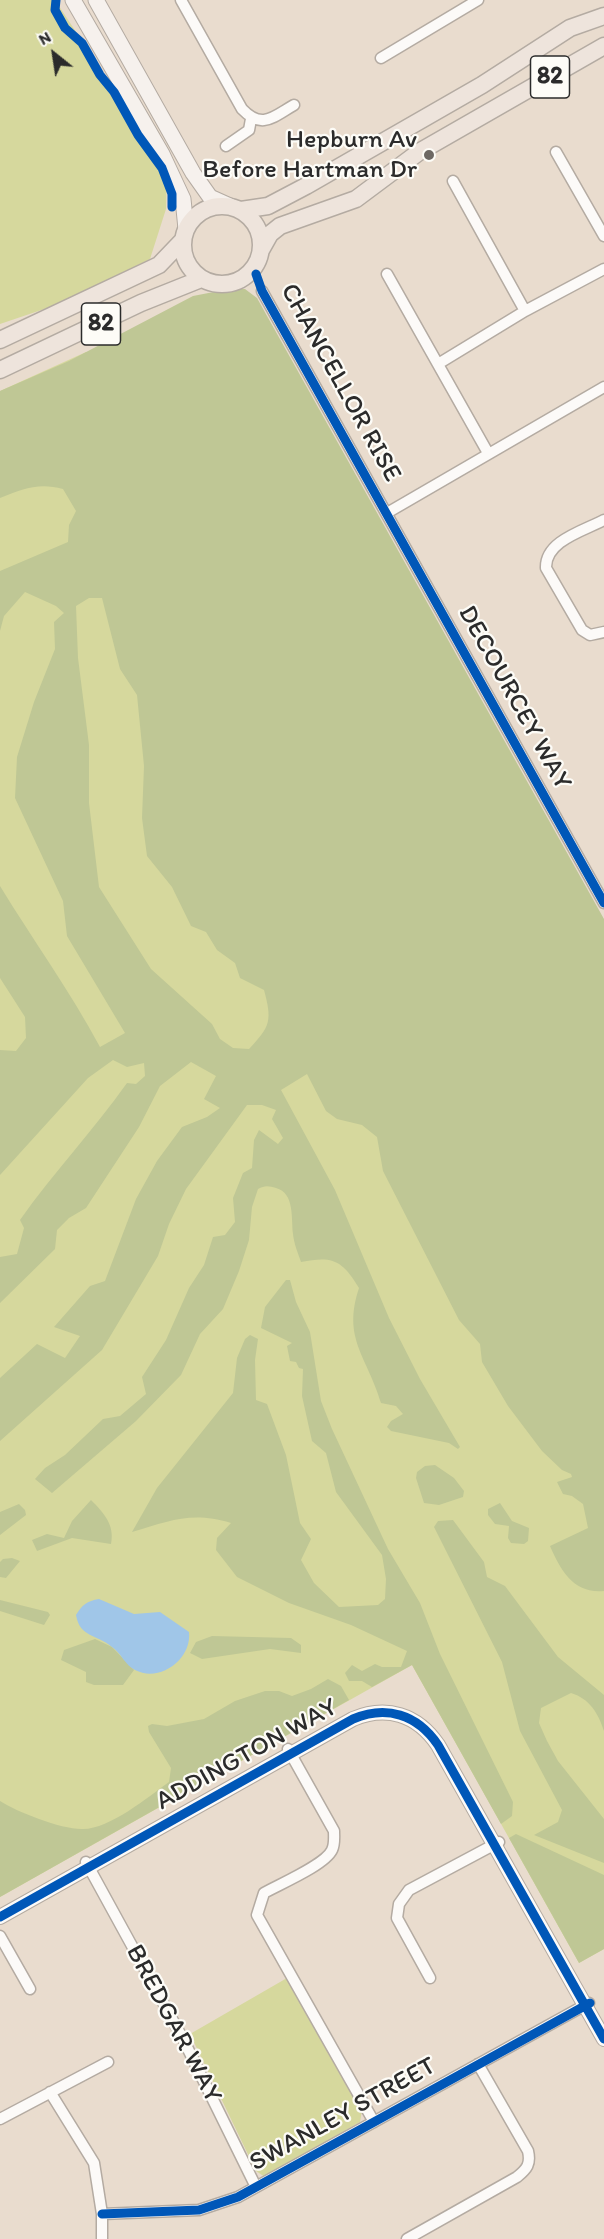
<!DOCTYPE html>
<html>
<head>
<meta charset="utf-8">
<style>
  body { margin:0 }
  #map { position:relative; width:604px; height:2239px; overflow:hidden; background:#e9dcce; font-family:Itim,sans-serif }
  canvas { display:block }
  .north { position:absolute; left:24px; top:24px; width:60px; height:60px; -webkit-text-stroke:4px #fdfcf7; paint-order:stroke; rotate:330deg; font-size:16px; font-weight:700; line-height:24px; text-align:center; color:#2b2b2b }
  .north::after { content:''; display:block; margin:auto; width:21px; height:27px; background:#2b2b2b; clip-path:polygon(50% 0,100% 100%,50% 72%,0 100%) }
</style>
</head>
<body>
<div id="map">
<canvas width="604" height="2239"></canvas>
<div class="north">N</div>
</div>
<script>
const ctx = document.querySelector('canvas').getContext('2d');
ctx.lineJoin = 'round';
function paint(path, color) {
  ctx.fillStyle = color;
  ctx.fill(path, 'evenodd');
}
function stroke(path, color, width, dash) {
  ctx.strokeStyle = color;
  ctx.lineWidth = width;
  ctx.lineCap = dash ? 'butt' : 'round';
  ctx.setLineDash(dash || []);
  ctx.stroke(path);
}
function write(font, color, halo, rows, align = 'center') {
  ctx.font = font + ' Itim,sans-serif';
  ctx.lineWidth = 4.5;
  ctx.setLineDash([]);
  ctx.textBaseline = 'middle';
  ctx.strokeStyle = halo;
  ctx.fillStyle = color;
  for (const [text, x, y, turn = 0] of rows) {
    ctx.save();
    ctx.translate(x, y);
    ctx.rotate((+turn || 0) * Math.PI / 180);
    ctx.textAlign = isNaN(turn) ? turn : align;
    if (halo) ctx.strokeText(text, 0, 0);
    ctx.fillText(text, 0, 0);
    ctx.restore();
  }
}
const green = new Path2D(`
  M0,0H55L167,170L166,209L150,259L68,301L0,324Z
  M86,352L604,1492V1949L579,1963L412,1665L0,1897V391Z
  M287,1978L362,2110L360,2122L265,2177L256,2171L190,2034Z`);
const forest = new Path2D(`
  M229,289H245L257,298L604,919V1591C574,1594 561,1571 550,1546L588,1528L583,1504L572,1496L563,1494L557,1482L572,1477L571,1474L562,1470L542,1451L508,1406L482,1362L480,1344L459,1320L383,1171L377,1137L362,1125L337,1119L326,1111L307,1074L281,1090L335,1190L389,1318L420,1379L460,1447L458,1449L449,1443L391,1431L387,1427L391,1421L403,1414L396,1406L381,1403C367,1356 342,1339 359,1288C342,1260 333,1256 301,1262C298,1253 294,1244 293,1234C291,1219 295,1193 276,1188C269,1186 265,1185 258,1189L252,1207L249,1240L239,1271L223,1309L200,1334L181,1375L136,1421L52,1493L35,1479L45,1468L65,1455L103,1419L120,1416L146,1394L142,1377L166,1340L189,1288L204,1265L213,1237L225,1235L235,1222L233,1198L243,1173L252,1168L254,1140L259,1130L278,1144L283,1138L272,1119L276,1110L262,1105H247L186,1189L169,1224L158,1256L102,1350L0,1441V1378L37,1344L65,1358L80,1336L54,1327L90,1286L105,1281L136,1199L157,1161L182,1127L207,1117L220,1108L204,1099L216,1076L191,1062L160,1086L139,1127L86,1208L69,1218L57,1230L55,1249L0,1303V1257L17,1254L24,1228L20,1220C53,1173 93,1131 127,1083L136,1084L145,1076L144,1063L127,1067L113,1060L88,1078L0,1175V1050L16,1051L26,1038L25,1017L0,978V886C33,940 70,991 100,1047L125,1033L67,936L63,901L15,798L17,757L34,702L55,649L54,622L64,613L56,606L25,592L4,616L0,631V571L68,542L69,525L76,511L63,489C39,482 22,489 0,498V391L69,361L193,296ZM89,598H102L120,669L137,695L144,766L142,818L147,856L172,887L191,926L206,932L217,950L235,963L240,978L264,990C272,1020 271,1026 249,1049L233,1048L220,1039L212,1024L151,969L99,887L89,803V745L78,658L76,606Z
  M286,1280H290L296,1302L310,1332L321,1401L332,1429L388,1549L420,1603L440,1654L513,1802L512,1816L501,1824L412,1665L372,1687L362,1681H349L345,1673L352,1665L362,1671L375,1664L382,1667H401L407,1651L351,1625L289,1603L237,1577L216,1550L217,1538L231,1523C191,1511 170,1521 132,1532L157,1488L233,1393L237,1358L245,1339L250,1335L258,1339L255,1360L256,1400L267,1404L286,1455L300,1523L311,1539L301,1560L314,1583L339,1607L378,1605L385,1599L386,1579L382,1555L336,1492L326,1453L312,1441L302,1396L303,1369L299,1368L296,1362L290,1361L287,1346L292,1343L261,1328L265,1307Z
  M435,1465L454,1478L464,1491L463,1497L439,1505L424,1503L416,1478L417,1472L425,1466Z
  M91,1500C104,1513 115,1525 111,1544L72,1538L37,1551L32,1540L47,1534L64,1538L72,1521Z
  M500,1503L512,1521L529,1528L528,1541L524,1544L511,1543L508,1538L509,1526L495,1524L488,1515V1509Z
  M19,1504L25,1510L26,1515L0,1535V1512Z
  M453,1520L484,1562L487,1577L505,1586L558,1657L604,1695V1731C598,1713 590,1699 571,1693L541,1708L539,1723L547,1741L558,1761L604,1819V1863L534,1835L558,1822L562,1810L520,1731L502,1662L434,1527L438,1521Z
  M12,1558L20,1561L6,1578L0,1577V1562L3,1559Z
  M0,1600L48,1612L50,1615L44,1625L0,1611Z
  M212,1636L291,1638L301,1645V1653L270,1649L202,1659L190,1653L196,1642Z
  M95,1639L112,1647L134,1670L123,1685H94L86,1682V1672L61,1660L64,1650Z
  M328,1679L341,1686L349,1700L0,1897V1801C17,1812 63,1830 83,1829C110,1829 148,1797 169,1782L171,1768L149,1732L148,1726L152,1724L167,1726L204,1719L235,1701L265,1691H279L292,1696L311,1689Z
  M516,1834L604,1875V1949L579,1963L509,1838Z`);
const water = new Path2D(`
  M99,1599L134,1614L160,1612L189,1632C192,1659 160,1683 135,1670C125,1665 121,1653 112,1647C97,1634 80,1638 76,1615C82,1605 87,1601 99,1599Z`);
const minor = new Path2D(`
  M181,0L242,109C262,130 273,117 294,105
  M381,58L478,0
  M226,146L249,130L251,119
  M556,152L604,236
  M453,181L525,311
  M387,274L488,453
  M262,291L604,903
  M438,364L525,311L604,269
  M387,513L604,387
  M604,520C583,531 545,541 546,568L582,630L590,635L604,632
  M288,1749L334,1831C334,1837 335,1844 332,1850C325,1865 280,1884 264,1893L257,1915L374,2122
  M86,1862L183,2039L256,2187
  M0,1936L30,1989
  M430,1978L397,1918L399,1904L409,1890L499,1842
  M50,2092L94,2163L102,2214V2239
  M0,2119L108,2062
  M102,2214L199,2210L238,2197L589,2003
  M407,2239L517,2177C527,2169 531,2164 528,2151L478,2064`);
const tertiary = new Path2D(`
  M0,1917L353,1719C386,1705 417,1714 438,1745L604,2039`);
const secondary = new Path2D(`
  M73,0L162,154L183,199L186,229
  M96,0L193,173L210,197L230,206`);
const primary = new Path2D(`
  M183 245a39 39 0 1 1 78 0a39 39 0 1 1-78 0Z
  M241,210L268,206L306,186L482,85L570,28L604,16
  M261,250L270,234L280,226L356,199L419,152L604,46
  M0,340L159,265L182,241
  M0,370L141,303L201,279`);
const cycleway = new Path2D(`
  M56,0L55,10L65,28L82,43L100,75L114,92L138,135L162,168L172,194V207
  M256,274L262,291L604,903
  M0,1917L353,1719C386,1705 417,1714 438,1745L604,2039
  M102,2214L199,2210L238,2197L590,2003`);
const markers = [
  [429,155,6,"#6e6964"]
];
const shields = [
  [550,77,39],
  [101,324,39]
];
const shieldNames = [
  ["82",550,77],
  ["82",101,324]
];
const poiNames = [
  ["Hepburn Av",417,140],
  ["Before Hartman Dr",417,170]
];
const streetNames = [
  ["CHANCELLOR RISE",340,383,61],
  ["DECOURCEY WAY",514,698,61],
  ["ADDINGTON WAY",247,1755,-29],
  ["BREDGAR WAY",173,2024,62],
  ["SWANLEY STREET",343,2115,-29]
];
paint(green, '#d6d89d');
paint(forest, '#bfc795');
paint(water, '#a0c6e8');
stroke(minor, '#b4aba2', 13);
stroke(tertiary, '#b4aba2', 16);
stroke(secondary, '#b4aba2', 17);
stroke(primary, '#b4aba2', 19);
stroke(minor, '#fcfaf8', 10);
stroke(tertiary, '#fcfaf8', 14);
stroke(secondary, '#f6f1ed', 15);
stroke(primary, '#eee4dc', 16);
stroke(cycleway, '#0057b8', 9);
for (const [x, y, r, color] of markers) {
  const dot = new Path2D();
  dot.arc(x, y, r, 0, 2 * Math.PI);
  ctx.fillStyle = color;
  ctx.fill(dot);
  stroke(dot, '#fdfcf7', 2);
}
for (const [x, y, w] of shields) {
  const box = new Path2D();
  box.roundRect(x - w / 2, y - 21, w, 42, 4.5);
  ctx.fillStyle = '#fdfcf7';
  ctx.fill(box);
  stroke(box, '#2b2b2b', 1.5);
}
write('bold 24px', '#2b2b2b', null, shieldNames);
write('26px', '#2b2b2b', '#fdfcf7', poiNames, 'right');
write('26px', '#2b2b2b', '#fdfcf7', streetNames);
</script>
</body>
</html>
